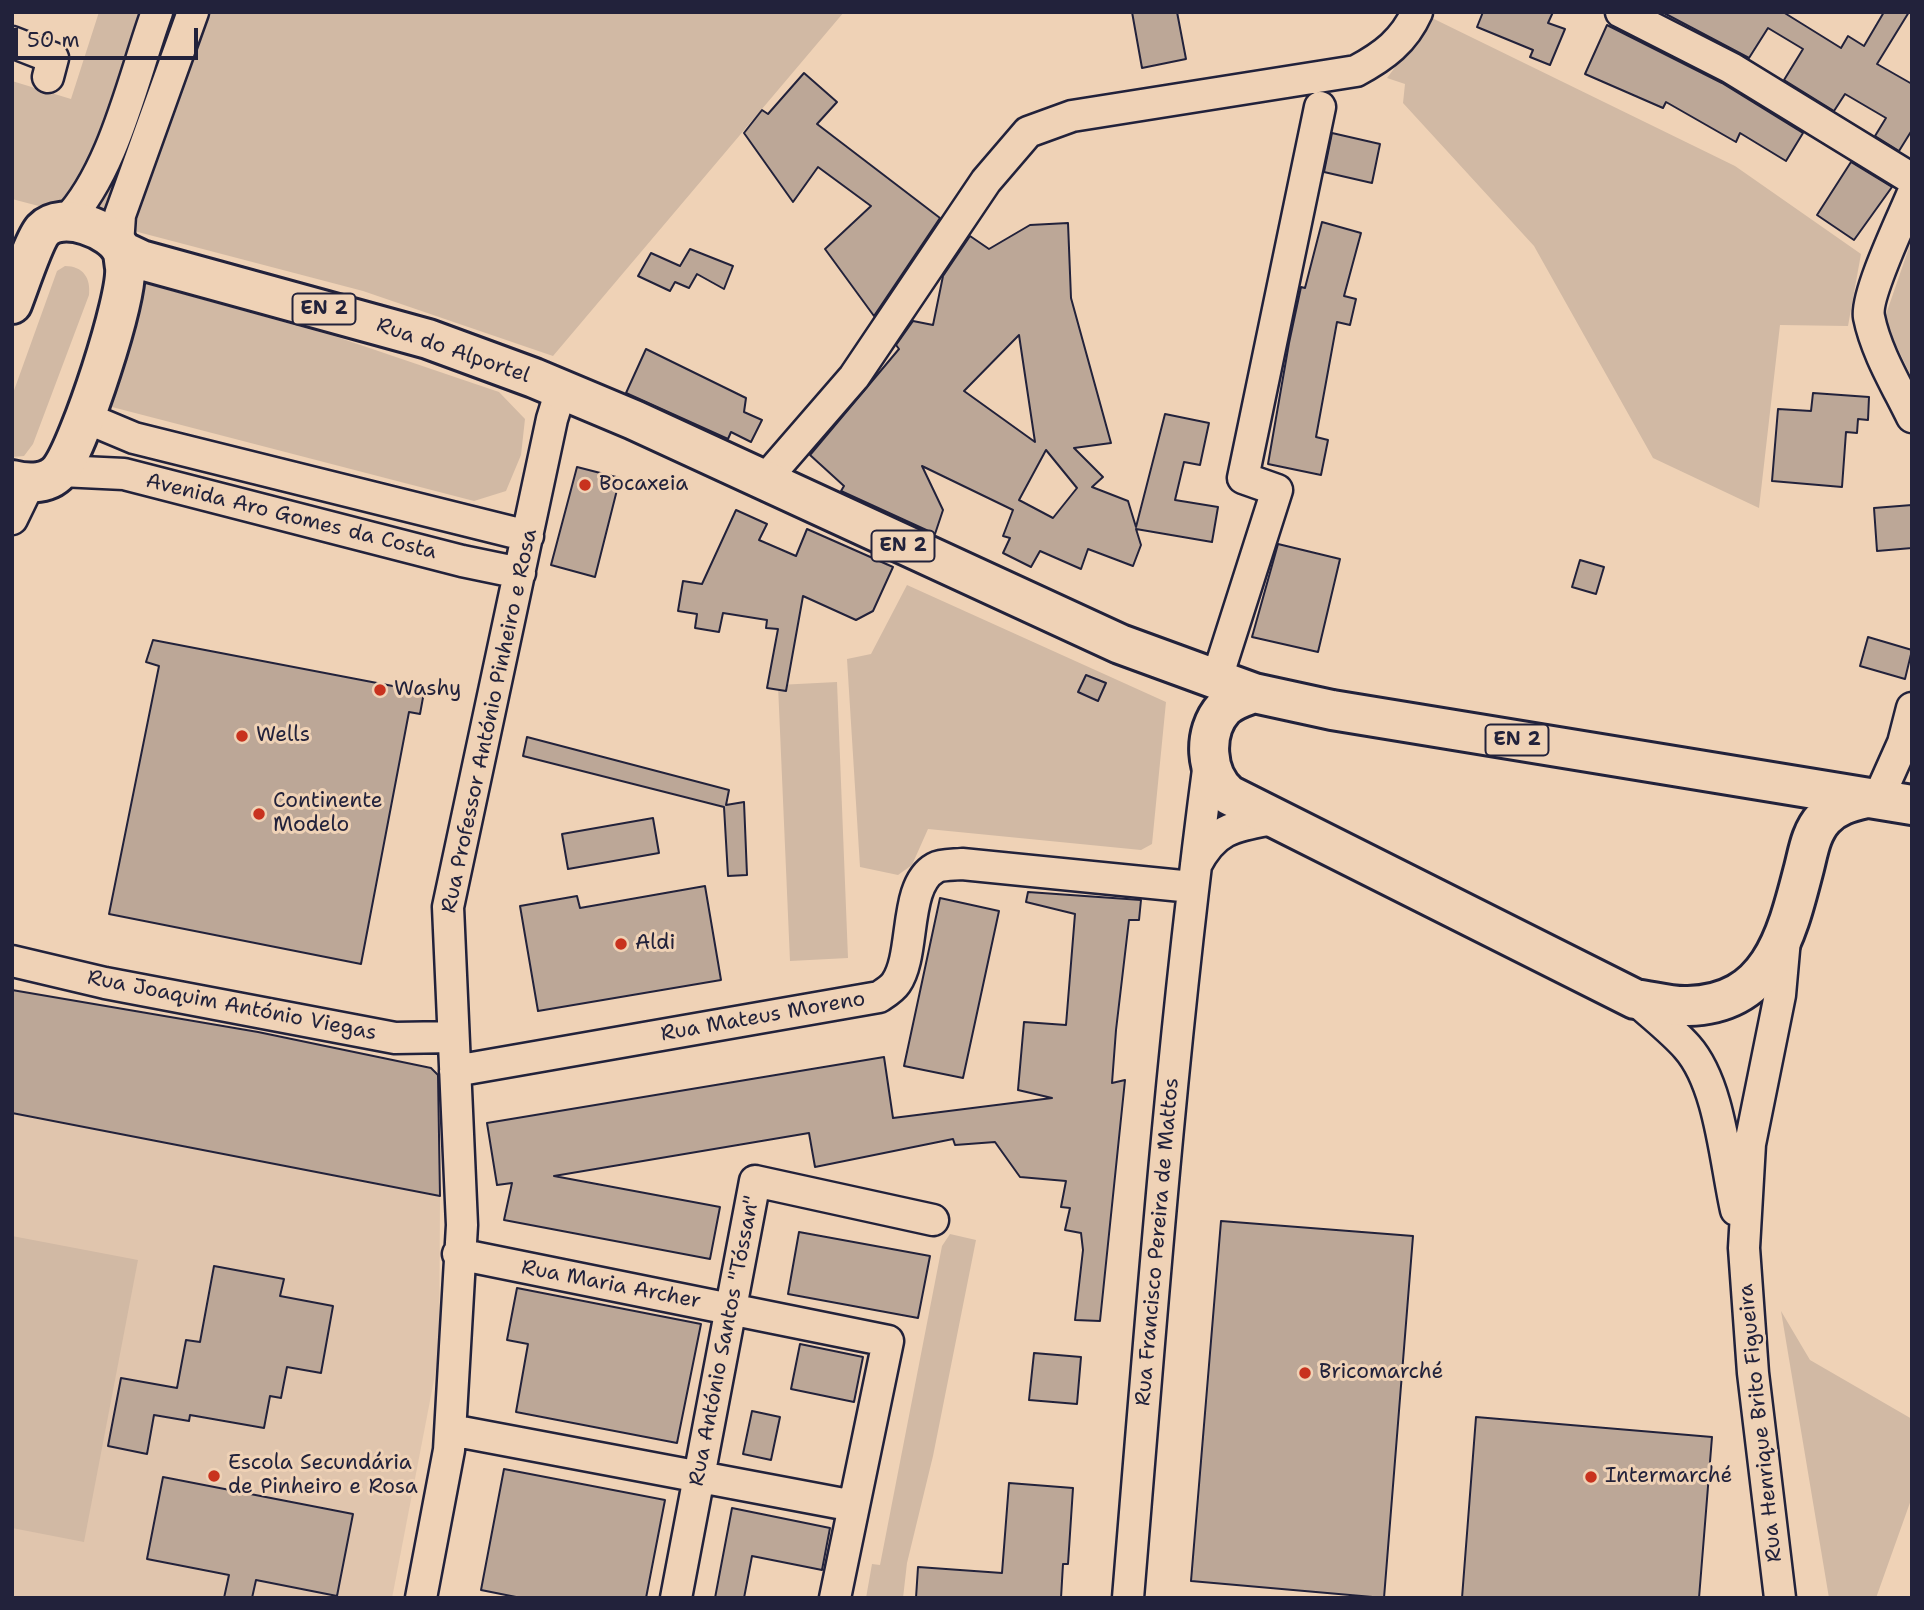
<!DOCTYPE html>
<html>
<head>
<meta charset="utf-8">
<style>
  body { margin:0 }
  #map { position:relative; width:1924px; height:1610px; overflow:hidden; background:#efd2b6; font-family:"Shantell Sans",sans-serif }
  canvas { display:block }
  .frame { position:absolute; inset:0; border:14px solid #22223b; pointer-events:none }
  .scale { position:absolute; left:14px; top:28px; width:184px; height:32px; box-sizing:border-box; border:4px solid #22223b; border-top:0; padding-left:9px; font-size:21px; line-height:24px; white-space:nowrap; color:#22223b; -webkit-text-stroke:5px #efd2b6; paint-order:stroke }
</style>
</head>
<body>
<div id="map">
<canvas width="1924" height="1610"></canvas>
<div class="frame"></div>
<div class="scale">50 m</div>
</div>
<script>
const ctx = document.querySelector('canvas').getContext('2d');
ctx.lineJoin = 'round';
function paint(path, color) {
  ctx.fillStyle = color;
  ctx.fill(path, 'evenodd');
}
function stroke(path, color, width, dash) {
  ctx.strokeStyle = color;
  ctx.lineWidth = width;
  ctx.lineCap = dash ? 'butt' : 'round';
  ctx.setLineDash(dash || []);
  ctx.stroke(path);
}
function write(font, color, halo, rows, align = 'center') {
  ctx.font = font + ' "Shantell Sans",sans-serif';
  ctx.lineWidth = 6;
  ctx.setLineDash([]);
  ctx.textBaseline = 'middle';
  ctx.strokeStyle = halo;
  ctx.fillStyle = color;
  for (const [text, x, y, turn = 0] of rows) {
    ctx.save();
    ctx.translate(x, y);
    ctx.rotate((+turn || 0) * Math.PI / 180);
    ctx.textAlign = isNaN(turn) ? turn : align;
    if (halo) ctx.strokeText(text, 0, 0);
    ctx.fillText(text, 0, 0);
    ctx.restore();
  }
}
const built = new Path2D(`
  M12,1113L440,1196L439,1354L392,1598H12Z`);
const green = new Path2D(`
  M99,12H844L553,356L363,291L12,199V81L71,99Z
  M1432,18L1735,166L1861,254L1848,326L1780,325L1759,508L1653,458L1534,246L1403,103L1405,84L1387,78Z
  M1912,239V378L1884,320Z
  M65,266C83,266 91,278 89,295L33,444L24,456L12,457V396L57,271Z
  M125,278L334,336L499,392L525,419L521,455L506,491L474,501L112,407L91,396Z
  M907,585L1166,702L1152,844L1141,850L928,829L912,865L898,875L860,867L847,659L871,654Z
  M837,682L848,958L790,961L778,685Z
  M950,1234L976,1240L933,1456L907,1563L903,1598H866L872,1564L880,1565L942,1246Z
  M12,1236L138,1260L84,1542L12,1528Z
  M1781,1311L1810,1360L1912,1419V1497L1876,1598H1829Z`);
const building = new Path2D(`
  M1132,12H1177L1186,59L1142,68Z
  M1483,12H1553L1548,23L1565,29L1550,65L1530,57L1533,50L1477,27Z
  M1662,12H1783L1841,48L1848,36L1864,46L1884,12H1909L1877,64L1912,84V130L1899,151L1875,136L1886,118L1845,94L1834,111L1784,80L1803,49L1768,28L1749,58Z
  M1607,25L1722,83L1803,133L1786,161L1740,133L1736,142L1666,102L1663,108L1585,74Z
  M804,73L837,102L817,124L940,218L874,316L825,249L871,206L818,167L793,202L744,133L762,110L768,114Z
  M1332,133L1380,144L1372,183L1324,172Z
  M1851,162L1892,187L1854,240L1817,215Z
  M1322,222L1361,233L1344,296L1356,299L1350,325L1337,322L1316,437L1328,440L1321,475L1268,464L1289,343L1301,287L1305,288Z
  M1068,223L1071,298L1111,443L1074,448L1103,477L1092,487L1128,501L1136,527L1165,414L1209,423L1200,465L1184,462L1175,500L1218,507L1212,542L1136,529L1141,545L1133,566L1088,549L1081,569L1040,551L1031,567L1003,553L1010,538L1003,536L1013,510L922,466L943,510L935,534L841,491L844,486L810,455L899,349L896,345L913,321L933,325L943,276L970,236L989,249L1030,225ZM1019,335L1035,442L964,391ZM1046,450L1077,488L1053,518L1019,500Z
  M690,249L733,266L724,289L697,274L689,288L675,282L670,291L638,276L651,253L680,266Z
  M646,349L746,398L744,412L762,420L751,442L731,432L728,439L626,393Z
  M1813,393L1869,397L1868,420L1858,419L1857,433L1846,432L1842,487L1772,481L1778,409L1811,411Z
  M577,467L620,478L595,577L551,565Z
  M1912,505V548L1877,551L1874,508Z
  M736,510L767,524L759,540L796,556L807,529L893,567L873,611L856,620L803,596L786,691L767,688L778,629L766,628L767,620L723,613L719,632L695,628L697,614L678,611L683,581L702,584Z
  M1278,544L1340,559L1318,652L1252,637Z
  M1580,560L1604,567L1596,594L1572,587Z
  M1868,637L1912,650L1905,679L1860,666Z
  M153,640L424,692L420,714L409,712L361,964L109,914L159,666L146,662Z
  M1086,675L1106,683L1098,701L1078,692Z
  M527,737L729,790L726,805L744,802L747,875L728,876L724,807L523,756Z
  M653,818L659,853L568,869L562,834Z
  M705,886L721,980L538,1011L520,906L577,896L580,908Z
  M1028,892L1141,900L1139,920H1129L1116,1030L1112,1083L1125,1080L1100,1321L1075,1320L1083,1250L1081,1233L1065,1230L1070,1208L1061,1207L1066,1181L1020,1177L995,1142L955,1145L953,1139L815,1167L809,1133L554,1176L720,1207L710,1259L504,1220L512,1183L497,1185L487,1123L884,1057L893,1118L1052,1098L1018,1090L1024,1022L1066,1025L1075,914L1026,902Z
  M940,898L999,911L963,1078L904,1066Z
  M12,990L258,1032L431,1068L438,1075L440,1196L12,1113Z
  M1221,1221L1413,1236L1384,1598L1191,1581Z
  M799,1232L930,1256L918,1318L788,1294Z
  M214,1266L284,1279L280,1296L333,1306L321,1373L287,1367L281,1398L270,1396L264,1428L190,1415L189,1421L154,1415L147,1454L108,1446L121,1378L177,1388L186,1340L200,1342Z
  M517,1288L701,1324L677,1443L516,1412L528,1344L507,1340Z
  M800,1344L863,1357L854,1402L791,1389Z
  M1034,1353L1081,1357L1077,1404L1029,1400Z
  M752,1411L780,1417L771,1460L743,1454Z
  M1476,1417L1712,1437L1699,1598H1462Z
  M504,1469L665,1500L646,1598H521L481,1590Z
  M163,1477L353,1514L337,1596L256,1580L252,1598H224L229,1575L147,1559Z
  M1009,1483L1073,1488L1068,1564H1063L1061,1598H916L918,1567L1002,1573Z
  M732,1508L830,1528L822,1570L752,1556L744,1598H715Z`);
const minor = new Path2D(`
  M1621,12L1731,68L1912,179
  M12,42L53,58L48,77
  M1912,195C1902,219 1865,296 1869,317C1876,352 1897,386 1912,417
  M66,221C114,171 133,78 157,12
  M118,245L120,215L193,12
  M84,417L134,438L528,536
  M61,471L124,474L462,561L520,573
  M763,482L854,377L986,181L1028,132L1072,116L1356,71C1384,56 1404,41 1417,12
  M12,519L29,484
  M1216,681L1277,490L1243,478L1320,107
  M1878,799L1903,743L1912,708
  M1196,865C1215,828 1235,826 1273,819
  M12,961L105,983L395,1038L453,1037
  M1635,999C1652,1015 1671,1029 1687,1047C1720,1084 1725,1161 1736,1210
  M455,1071L879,997C885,993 892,989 896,983C916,954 903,886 935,868C942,864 954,865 962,864L1192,887
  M458,1254L888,1341L835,1598
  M451,1430L854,1506
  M421,1598L449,1450L462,1225L448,907L552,419L561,390
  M676,1598L755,1181L933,1220
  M1128,1598C1151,1319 1172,1040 1209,762
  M1780,1598L1753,1373L1744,1248L1750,1144L1780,995L1785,939`);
const primary = new Path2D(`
  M122,251L141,260L428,339L534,378L634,420L1120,644L1254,693L1332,710L1912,805
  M12,304C18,289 34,240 43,230C62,210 112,229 122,251C124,255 124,263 125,267C128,299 80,443 61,469C50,485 28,484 12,480
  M1254,693C1243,697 1232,700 1224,708C1202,732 1205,775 1229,795L1635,999C1652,1001 1671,1007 1688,1006C1769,1004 1786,938 1803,872C1808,854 1810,833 1824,818C1836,805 1850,802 1867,798`);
const markers = [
  [585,485,7,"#c8321e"],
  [380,690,7,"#c8321e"],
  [242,736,7,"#c8321e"],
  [259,814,7,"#c8321e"],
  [621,944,7,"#c8321e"],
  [1305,1373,7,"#c8321e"],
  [214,1476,7,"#c8321e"],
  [1591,1477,7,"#c8321e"]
];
const shields = [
  [324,309,63],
  [903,546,63],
  [1517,740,63]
];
const shieldNames = [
  ["EN 2",324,309],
  ["EN 2",903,546],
  ["EN 2",1517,740]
];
const streetNames = [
  ["Rua do Alportel",453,351,19],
  ["Avenida Aro Gomes da Costa",291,517,14],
  ["Rua Professor António Pinheiro e Rosa",490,721,-78],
  ["Rua Joaquim António Viegas",232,1006,11],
  ["Rua Mateus Moreno",763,1017,-10],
  ["Rua Francisco Pereira de Mattos",1158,1242,-85],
  ["Rua Maria Archer",611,1285,11],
  ["Rua António Santos \"Tóssan\"",725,1341,-79],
  ["Rua Henrique Brito Figueira",1761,1423,-96]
];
const poiNames = [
  ["Bocaxeia",599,485],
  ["Washy",394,690],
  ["Wells",256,736],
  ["Continente",273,802],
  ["Modelo",273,826],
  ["Aldi",635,944],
  ["Bricomarché",1319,1373],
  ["Escola Secundária",228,1464],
  ["de Pinheiro e Rosa",228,1488],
  ["Intermarché",1605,1477]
];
paint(built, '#e0c5ad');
paint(green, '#d1b9a4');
paint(building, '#bca797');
stroke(building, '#22223b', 2);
stroke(minor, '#22223b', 35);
stroke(primary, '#22223b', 44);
stroke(minor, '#efd2b6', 30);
stroke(primary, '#efd2b6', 38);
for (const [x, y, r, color] of markers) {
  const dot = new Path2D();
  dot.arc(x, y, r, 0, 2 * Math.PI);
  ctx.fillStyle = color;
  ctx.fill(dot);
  stroke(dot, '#efd2b6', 2.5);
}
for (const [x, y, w] of shields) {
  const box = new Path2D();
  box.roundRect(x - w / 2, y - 15.5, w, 31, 5);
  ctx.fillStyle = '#efd2b6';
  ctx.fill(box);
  stroke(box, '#22223b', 2);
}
write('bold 19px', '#22223b', null, shieldNames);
write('21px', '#22223b', '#efd2b6', streetNames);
write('21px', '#22223b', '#efd2b6', poiNames, 'left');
</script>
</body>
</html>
